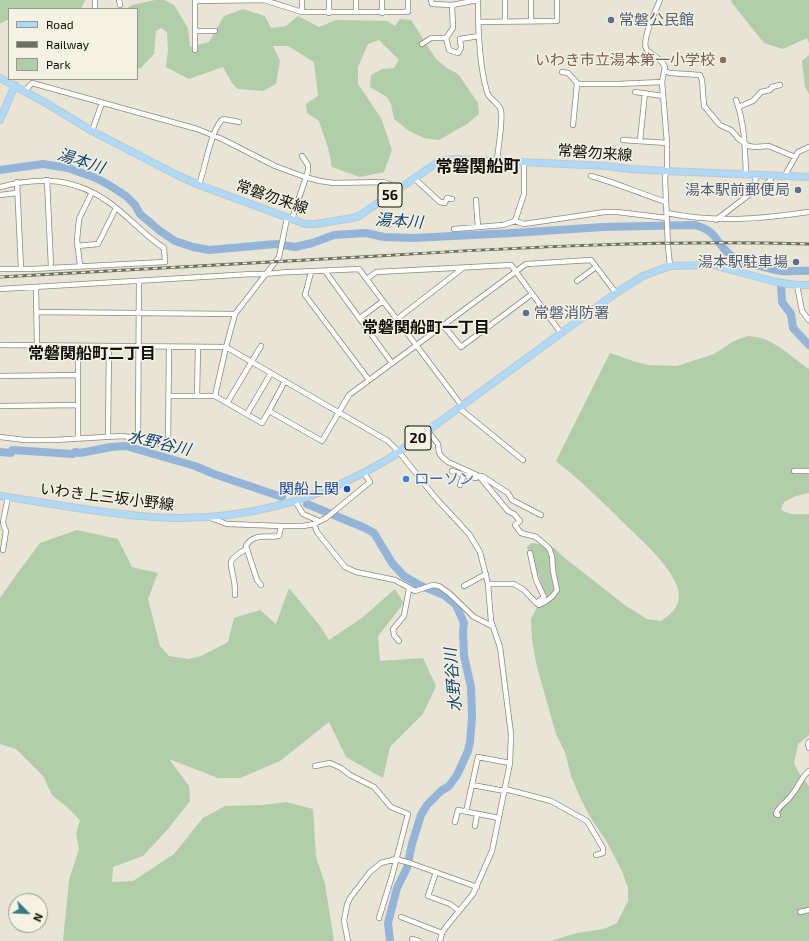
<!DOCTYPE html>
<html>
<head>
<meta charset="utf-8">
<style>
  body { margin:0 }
  #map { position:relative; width:809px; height:941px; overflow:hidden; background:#e8e4d6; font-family:"Exo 2",sans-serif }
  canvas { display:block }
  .legend { position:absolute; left:8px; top:8px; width:130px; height:72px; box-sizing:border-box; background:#f5f1e3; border:1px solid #99978c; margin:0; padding:5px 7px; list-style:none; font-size:12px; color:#100f0a }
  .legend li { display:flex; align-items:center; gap:8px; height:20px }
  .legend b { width:20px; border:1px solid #99978c }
  .north { position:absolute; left:8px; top:893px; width:40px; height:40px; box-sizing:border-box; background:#f5f1e3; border:1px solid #99978c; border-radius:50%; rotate:114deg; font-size:11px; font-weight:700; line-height:16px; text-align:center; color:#100f0a }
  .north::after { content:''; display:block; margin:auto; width:14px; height:18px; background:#347c81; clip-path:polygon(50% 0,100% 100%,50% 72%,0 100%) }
</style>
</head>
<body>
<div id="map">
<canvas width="809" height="941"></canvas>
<ul class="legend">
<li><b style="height:5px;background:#addafa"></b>Road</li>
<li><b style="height:5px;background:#6e6c63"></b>Railway</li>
<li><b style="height:11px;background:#b1cda9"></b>Park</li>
</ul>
<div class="north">N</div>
</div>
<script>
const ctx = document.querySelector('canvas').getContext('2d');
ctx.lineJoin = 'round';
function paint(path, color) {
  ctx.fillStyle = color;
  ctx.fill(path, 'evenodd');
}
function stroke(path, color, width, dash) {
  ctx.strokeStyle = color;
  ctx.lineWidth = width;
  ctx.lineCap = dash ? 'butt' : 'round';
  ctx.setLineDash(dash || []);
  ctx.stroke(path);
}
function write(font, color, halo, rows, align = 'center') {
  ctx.font = font + ' "Exo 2","Noto Sans JP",sans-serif';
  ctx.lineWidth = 3;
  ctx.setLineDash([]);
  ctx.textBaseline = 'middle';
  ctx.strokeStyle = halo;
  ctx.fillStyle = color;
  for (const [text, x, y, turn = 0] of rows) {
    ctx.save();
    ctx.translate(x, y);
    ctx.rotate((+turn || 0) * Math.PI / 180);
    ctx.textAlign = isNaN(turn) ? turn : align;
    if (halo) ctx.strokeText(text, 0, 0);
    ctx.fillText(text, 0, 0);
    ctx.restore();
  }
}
const green = new Path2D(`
  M0,0H85L81,9H9V19L0,24Z
  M155,0H164L174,5L188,28L190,47L209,42L224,16L243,9L265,16L271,28L286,26L298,16L319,27L336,20L387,21L395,26L400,19L411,20L436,59L447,68L458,74L478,103L479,114L467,124L439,140L424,138L409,131L394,119L391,104L387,97L370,87L371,75L382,69L394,68L399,60L379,40L368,44L358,67V84L381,118L392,150L384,172L360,177L332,167L328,148L319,121L307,113L306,104L318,96L314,62L288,46H273L280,61L276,84L263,91L238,89L232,83L223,67L189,79L166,67L168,50L167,32L161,28L156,31L154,54L142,67L137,69V9H126L132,5Z
  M731,0H809V43L807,38L783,49L764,43L732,3Z
  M809,55V94L805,87L802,61Z
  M748,336C774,337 789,356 809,369V493L796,496L784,502L781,509C787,516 800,514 809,514V735L798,744L794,763L799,773L809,786V941H551L577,933L604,929L617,923L628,901V888L622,871L608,844L589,815L580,797L571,776L565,752L556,734L537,667L532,640L531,619L541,600L542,587L538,573L530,560L527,547L532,543L547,545L554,548L566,559L626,606L647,619L661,621C673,613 682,604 678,589C672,567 643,542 628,527C604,504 582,481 556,461L610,353L636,362L649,365L677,366L714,354L734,341Z
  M77,530L118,539L132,567L158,573L148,599L160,646L169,656L188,659L201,656L228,642L234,618L260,610L276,624L289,588L320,626L329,640L363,617L395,589L404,603L378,636L380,661L423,658L436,686L423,714L390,747L383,778L346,757L329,722L280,761L240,778H218L169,759L189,786L190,801L168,829L143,856L113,867L112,882L133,881L174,854L203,818L225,806L263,805L286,802L313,809L316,857L325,884L334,941H63L69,880L79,849L76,834L80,820L67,807L52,795L43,776L16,749L0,744V598L17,574L40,543Z`);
const river = new Path2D(`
  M0,170L43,164L68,168L96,178L109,185L126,196L135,205L140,214L160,231L175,241L193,247L209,250L276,244L295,247L312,243L334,235L366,233L384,237L413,238L513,233L603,227L695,225C718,232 713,239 728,253C736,261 769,269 781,271C789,272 800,270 809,271
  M781,286L782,302L791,314L793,328L809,345
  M0,452L11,453L12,450L73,454L75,452L80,453L111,447L126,446L195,466L214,474L282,497
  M307,504L365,528L374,533L392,563L404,576L419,585L444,595L456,605L464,623L463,630L464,656L471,687L472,717L470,742L468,751L457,775L449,786L441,791L427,805L421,815L412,844L407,868L397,888L388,923L390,941`);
const minor = new Path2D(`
  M119,0L120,5
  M195,0V50
  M329,0V13
  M356,0V12
  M382,0V13
  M431,0L432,4L452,5L478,0
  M478,0C478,28 479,65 487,92C489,100 500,103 501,111C503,122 498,148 497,161
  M505,0V21
  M531,0V21
  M660,0C656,10 640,42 647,50C653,56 662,59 665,67L662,82L667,143V166L665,178L668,246L670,266
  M195,1L264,0L302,12H408V0
  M95,9V0
  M302,12V0
  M478,22L557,21V0
  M195,31H215
  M446,38L449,50L458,53L461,48L460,39L479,36
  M422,44L431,38H446L453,28L452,5
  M665,71L670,73L700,75L702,80L704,106L720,125L731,130L738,138L748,146L755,147L769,146L795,157
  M562,72L568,73L578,84H618L662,82
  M25,91L32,83L197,129L222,139L275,166L305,177L320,181L334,183L383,182L389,184L396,191
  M635,92L663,96
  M736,100C745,124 745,150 746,175
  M738,107L753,101L761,92L770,90L772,87L780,85
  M573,125L577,84
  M92,131L102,103
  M623,140L667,143
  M640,141L645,93
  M591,176C617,183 641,194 666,202
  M784,177L798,152L809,147
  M414,178L440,202L445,203L447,198L452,199
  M47,180L51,267
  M17,182L21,269
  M199,185C205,169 211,128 223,119L239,122
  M0,187C41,176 75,178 110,203C129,217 144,235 164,248L165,262L32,269H0
  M755,188H760L771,180V176
  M0,195L17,193
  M476,200L478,227
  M667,213C715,223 761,219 809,212
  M292,219L308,171V165L302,156
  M716,220L754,191L756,175
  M515,221L524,194V162
  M454,229L503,225L515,221L524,224L605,212H617L667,218
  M77,246L98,244L116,208
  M80,266L77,240L79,219L92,192
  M325,271L392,363
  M311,272L305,295L369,380
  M367,279L376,272L511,265L561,333
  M577,281L596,267
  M797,285L802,311L809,320
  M36,287L37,345
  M0,289L252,274C266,275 278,272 292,272C314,271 337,270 359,269L462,406
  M37,312L235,314
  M360,318L383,301
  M397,319L463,268
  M443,325L461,347L532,294
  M0,345L226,347L388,441L399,452L434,496L469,534L480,552L488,584L491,621L500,647L511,734L510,763L492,851L473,894L446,927L442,933L440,941
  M0,376L78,375
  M169,396H215L262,423L269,411L322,441L349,395L526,264L591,260L616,293
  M197,396L198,347
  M215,396L226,347L235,314L279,257L287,218
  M227,403L261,346
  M0,406L78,405
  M459,408L523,460
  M269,411L285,381
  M247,414L271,373
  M428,431L438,444L439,453L442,457L448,462L479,476H482L508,493L512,500L541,515
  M108,436L109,346
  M0,437L25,440H54L122,436L138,438L168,446L169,347
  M78,438V346
  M138,438L139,281
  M452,471L464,475
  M794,471H809
  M460,485L464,475L476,478L479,476L508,511L514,514L520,521L515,525L521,533L536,537L549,548L552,556L553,571L557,590C553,597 546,602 539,605L536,603
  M295,501L303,514L319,521
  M208,517L227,524L281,526H303L314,524L326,518L370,482L364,473
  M314,524L317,532L345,567L356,572L395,580L415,591L433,585L439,586L449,593L474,617L492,626
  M3,550L6,531L4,527L3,522L8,497
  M488,584H514L524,590L536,603L544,597L536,580L530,553
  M261,585L257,580L246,546C253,533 266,538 279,536L281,526
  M464,586L486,574
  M235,595C235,590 235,586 234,581C231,561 225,562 246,549
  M399,641L394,635L393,629L404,616L409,589
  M809,742L808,744L809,748
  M315,766L330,763L341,768L350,775L374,787L391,807L408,814L392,876L379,918
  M472,785L505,791
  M505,789L551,801L587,821L603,848V853L596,855
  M466,812L478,757L510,763
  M778,815L776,814C777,807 786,803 790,797C798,789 800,778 809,771
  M455,822L458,810L499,818
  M475,826L477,814
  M436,872L428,896L450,904L459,911
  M800,912L809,910
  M401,917L442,933
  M412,939L419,941
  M348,941L344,921L347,905L350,898L370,872L381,863L396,859L410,863L477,887`);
const major = new Path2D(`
  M0,78L46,103L92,131L177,175L199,185L305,224H315L353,218L359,216L438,162L442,160L458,159L606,166L630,169L666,171L809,177
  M0,120L15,85
  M0,496C50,503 102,514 153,517C238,523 321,501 393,456L616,293L643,276L670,266L713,265L776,282L797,285H809`);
const rail = new Path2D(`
  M0,277C126,270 252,263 378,256C522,247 665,240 809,244`);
const markers = [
  [611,20,4,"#5c6f8a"],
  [723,60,4,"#8d6e63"],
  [798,190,4,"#5c6f8a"],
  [796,262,4,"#5c6f8a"],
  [526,313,4,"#5c6f8a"],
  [406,479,4,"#3f7fe0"],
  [347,489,4,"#1a4fb4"]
];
const shields = [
  [390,195,24],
  [418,438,26]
];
const shieldNames = [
  ["56",390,195],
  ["20",418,438]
];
const serviceNames = [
  ["常磐公民館",619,20],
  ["湯本駅前郵便局",790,190,"right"],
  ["湯本駅駐車場",788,262,"right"],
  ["常磐消防署",534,313]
];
const educationNames = [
  ["いわき市立湯本第一小学校",715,60]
];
const streetNames = [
  ["常磐勿来線",595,153,4],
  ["常磐勿来線",272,197,19],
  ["いわき上三坂小野線",107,497,7]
];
const shopNames = [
  ["ローソン",414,479]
];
const transitNames = [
  ["関船上関",339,489]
];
const waterNames = [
  ["湯本川",81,161,18],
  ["湯本川",399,221,4],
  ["水野谷川",159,443,13],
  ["水野谷川",453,680,-95]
];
const neighbourhoodNames = [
  ["常磐関船町一丁目",426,328],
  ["常磐関船町二丁目",92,354]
];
const quarterNames = [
  ["常磐関船町",478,166]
];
paint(green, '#b1cda9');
stroke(river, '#94b5d7', 8);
stroke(minor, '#8d897c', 6);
stroke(major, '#c6c5c4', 8);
stroke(minor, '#fff', 4.5);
stroke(major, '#addafa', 6);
stroke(rail, '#6e6c63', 3);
stroke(rail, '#f5f1e3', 1.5, [4.5]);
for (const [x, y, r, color] of markers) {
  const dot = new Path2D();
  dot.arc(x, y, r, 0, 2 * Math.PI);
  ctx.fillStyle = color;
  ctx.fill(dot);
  stroke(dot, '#f5f1e3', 1.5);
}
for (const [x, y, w] of shields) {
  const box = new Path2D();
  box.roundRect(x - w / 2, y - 12, w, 24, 3);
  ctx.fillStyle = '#f5f1e3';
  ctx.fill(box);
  stroke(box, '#100f0a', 1);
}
write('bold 14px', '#100f0a', null, shieldNames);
write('15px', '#4e5e75', '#f5f1e3', serviceNames, 'left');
write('15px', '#785e54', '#f5f1e3', educationNames, 'right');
write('15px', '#100f0a', '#f5f1e3', streetNames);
write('15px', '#366cbe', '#f5f1e3', shopNames, 'left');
write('15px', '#164399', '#f5f1e3', transitNames, 'right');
write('italic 16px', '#144571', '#f5f1e3', waterNames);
write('bold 16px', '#100f0a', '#f5f1e3', neighbourhoodNames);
write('bold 17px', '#100f0a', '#f5f1e3', quarterNames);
</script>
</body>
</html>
